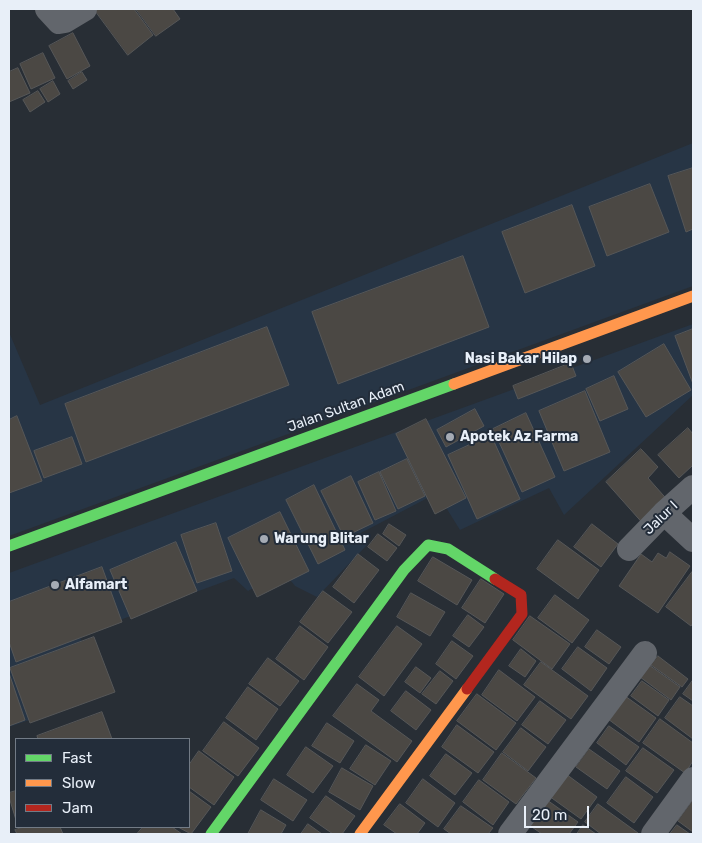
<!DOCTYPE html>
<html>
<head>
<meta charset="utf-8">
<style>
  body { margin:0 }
  #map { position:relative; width:702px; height:843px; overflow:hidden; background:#282e35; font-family:Rubik,sans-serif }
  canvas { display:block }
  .frame { position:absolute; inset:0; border:10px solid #e8eff8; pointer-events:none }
  .legend { position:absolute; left:15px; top:738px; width:175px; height:90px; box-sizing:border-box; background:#232d3a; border:1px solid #727b86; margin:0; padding:6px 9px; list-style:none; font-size:15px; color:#e8eff8 }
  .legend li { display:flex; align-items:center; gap:10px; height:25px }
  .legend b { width:25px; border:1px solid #727b86 }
  .scale { position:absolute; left:524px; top:806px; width:65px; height:22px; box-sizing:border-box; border:2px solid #e8eff8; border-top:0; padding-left:6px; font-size:15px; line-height:18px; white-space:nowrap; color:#e8eff8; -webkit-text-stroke:4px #232d3a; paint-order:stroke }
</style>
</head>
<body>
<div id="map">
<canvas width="702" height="843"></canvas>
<div class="frame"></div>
<ul class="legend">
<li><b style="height:6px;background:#63d668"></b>Fast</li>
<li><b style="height:6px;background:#ff974d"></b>Slow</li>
<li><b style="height:6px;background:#b3261e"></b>Jam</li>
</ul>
<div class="scale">20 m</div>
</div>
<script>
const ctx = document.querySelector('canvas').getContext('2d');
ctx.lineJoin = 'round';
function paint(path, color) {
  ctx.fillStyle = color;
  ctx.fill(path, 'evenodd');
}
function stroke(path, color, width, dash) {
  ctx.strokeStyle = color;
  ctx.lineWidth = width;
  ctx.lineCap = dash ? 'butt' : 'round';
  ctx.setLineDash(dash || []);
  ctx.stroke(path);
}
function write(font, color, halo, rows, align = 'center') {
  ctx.font = font + ' Rubik,sans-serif';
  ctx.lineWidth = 4;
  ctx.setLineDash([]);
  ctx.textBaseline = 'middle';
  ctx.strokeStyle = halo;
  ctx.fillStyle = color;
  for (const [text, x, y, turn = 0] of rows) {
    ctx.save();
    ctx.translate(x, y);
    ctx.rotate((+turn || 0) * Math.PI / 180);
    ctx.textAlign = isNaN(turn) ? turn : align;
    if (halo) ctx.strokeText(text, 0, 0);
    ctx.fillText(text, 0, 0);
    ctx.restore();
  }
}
const built = new Path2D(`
  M693,143V286L9,536V332L40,405Z
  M693,324V395L564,515L549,488L460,530L437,493L359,534L367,545L317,597L295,586L283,571L248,591L234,578L79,635L105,694L9,727V573Z`);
const building = new Path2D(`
  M94,9H134L153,35L128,55Z
  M136,9H173L180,19L156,36Z
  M73,33L90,66L67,79L49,46Z
  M43,53L55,78L31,89L20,64Z
  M18,68L30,93L9,102V72Z
  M82,72L87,80L73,89L68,81Z
  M53,81L60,94L48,102L40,89Z
  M38,91L45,102L30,112L23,100Z
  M693,168V229L686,232L668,176Z
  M650,184L669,232L607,256L589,207Z
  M572,205L595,266L525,293L502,232Z
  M463,256L489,327L338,384L312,312Z
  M267,327L289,385L86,462L65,404Z
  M693,329V384L675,336Z
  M664,344L691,390L646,417L618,372Z
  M571,363L576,376L518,399L513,386Z
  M614,376L628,409L600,421L586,389Z
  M585,391L610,452L564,471L539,411Z
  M475,409L484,426L446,447L437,430Z
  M526,413L555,477L522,492L493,429Z
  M17,416L42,481L9,493V420Z
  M426,419L466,498L435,514L396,434Z
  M688,428L693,434V465L679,478L658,455Z
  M491,435L520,499L477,519L448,455Z
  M72,437L82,464L44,478L34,451Z
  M641,449L658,467L648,478L671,504L646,527L606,482Z
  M407,459L425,496L398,509L380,472Z
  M379,472L396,511L375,520L358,482Z
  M351,476L373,523L344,537L321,491Z
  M314,485L345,550L318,564L286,500Z
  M280,512L309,571L257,597L228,538Z
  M216,523L232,571L197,583L181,535Z
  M389,524L406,535L399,546L383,534Z
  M592,524L618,544L601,567L574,547Z
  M378,534L397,548L387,561L368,547Z
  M558,540L599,570L578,599L537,569Z
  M176,542L197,591L131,619L110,570Z
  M670,552L690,566L658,613L619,586L641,554L652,562L658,553L666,558Z
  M358,554L379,570L354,603L333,587Z
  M433,557L472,580L457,605L418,581Z
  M102,567L122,622L16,662L9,642V602Z
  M692,572L693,623L691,626L666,607Z
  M481,579L504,594L485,623L462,608Z
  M323,591L352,612L328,643L300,622Z
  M411,593L445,612L430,636L397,617Z
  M555,595L589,620L572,643L538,618Z
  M468,615L484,627L469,647L453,636Z
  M530,616L570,644L552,669L513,640Z
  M300,626L328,647L304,680L276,659Z
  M397,626L422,644L384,696L359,677Z
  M597,630L621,647L609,664L585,647Z
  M94,637L115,692L30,723L10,668Z
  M452,641L473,656L456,679L436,664Z
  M578,647L607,668L591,691L562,669Z
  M521,649L536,661L525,677L509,666Z
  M658,656L688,679L682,687L651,665Z
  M268,658L299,681L280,706L249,684Z
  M541,662L588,696L571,719L524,685Z
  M649,665L680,687L671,700L640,677Z
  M416,667L431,678L420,693L405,682Z
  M499,670L535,697L517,721L482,695Z
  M440,671L453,681L436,704L422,694Z
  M9,673L25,720L9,726Z
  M693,680V701L683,694Z
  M642,681L669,700L658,716L631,696Z
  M357,684L379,700L371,711L412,741L397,762L333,716Z
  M248,687L278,709L256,740L226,718Z
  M406,691L431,710L416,730L391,711Z
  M477,694L516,723L496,750L457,721Z
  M625,696L656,718L639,742L608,719Z
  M680,697L693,706V739L665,718Z
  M540,701L566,720L548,744L522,725Z
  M102,712L112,739H38L37,736Z
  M660,719L693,743V761L685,773L643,743Z
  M224,722L259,748L238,776L203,751Z
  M327,723L354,741L340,763L312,746Z
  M457,725L494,752L478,773L442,747Z
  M609,726L639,747L626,765L597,743Z
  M521,728L546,747L528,771L503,752Z
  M366,745L391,761L375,785L350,769Z
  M306,747L333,766L313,793L287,775Z
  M643,748L674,770L657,793L626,771Z
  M589,749L620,771L607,789L576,767Z
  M199,751L234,777L214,805L189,787V765Z
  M502,753L536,778L516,804L483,780Z
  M446,754L472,773L455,795L430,776Z
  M342,768L373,786L360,810L329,792Z
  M566,774L597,797L581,819L549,796Z
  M626,777L653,797L634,823L607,803Z
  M274,779L307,800L293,821L261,800Z
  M423,779L455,803L438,827L406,803Z
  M479,780L509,802L493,825L463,802Z
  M16,791V820L9,797V793Z
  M189,791L211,807L191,834L178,827H189Z
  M326,796L355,816L342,834H333L310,818Z
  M547,800L578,822L569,834H542L529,825Z
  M693,800V832L678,821Z
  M400,804L425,823L417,834H397L384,825Z
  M598,804L638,833L637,834H601L585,822Z
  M461,806L493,828L488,834H451L444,829Z
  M261,810L286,825L281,834H248Z
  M308,824L322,834H301Z
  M583,825L596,834H577Z
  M677,825L690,834H670Z
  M24,827H60L63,834H17L15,830Z
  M143,827H172L182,834H137Z`);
const street = new Path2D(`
  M47,9L59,22L65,21L85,9
  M664,513L693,540
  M629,549L664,513L693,487
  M510,834L645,653
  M653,834L693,779`);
const fast = new Path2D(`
  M9,546L454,384
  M211,834L404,570L428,545L448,549L495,579`);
const slow = new Path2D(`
  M454,384L693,296
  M360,834L467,689`);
const jam = new Path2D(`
  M467,689L522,614L521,595L495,579`);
const markers = [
  [587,359,5,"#a5abb4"],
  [450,437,5,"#a5abb4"],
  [264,539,5,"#a5abb4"],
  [55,585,5,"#a5abb4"]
];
const poiNames = [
  ["Nasi Bakar Hilap",577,359,"right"],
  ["Apotek Az Farma",460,437],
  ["Warung Blitar",274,539],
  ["Alfamart",65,585]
];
const streetNames = [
  ["Jalan Sultan Adam",346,407,-20],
  ["Jalur I",661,518,-44]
];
paint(built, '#273545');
paint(building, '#4b4844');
stroke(building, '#565758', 1);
stroke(street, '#62666c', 24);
stroke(fast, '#63d668', 11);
stroke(slow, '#ff974d', 11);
stroke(jam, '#b3261e', 11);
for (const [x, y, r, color] of markers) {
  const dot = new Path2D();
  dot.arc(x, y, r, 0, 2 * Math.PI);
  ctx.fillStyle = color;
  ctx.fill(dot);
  stroke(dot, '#232d3a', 2);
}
write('bold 14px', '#e8eff8', '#232d3a', poiNames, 'left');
write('14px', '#e8eff8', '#232d3a', streetNames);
</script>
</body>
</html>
